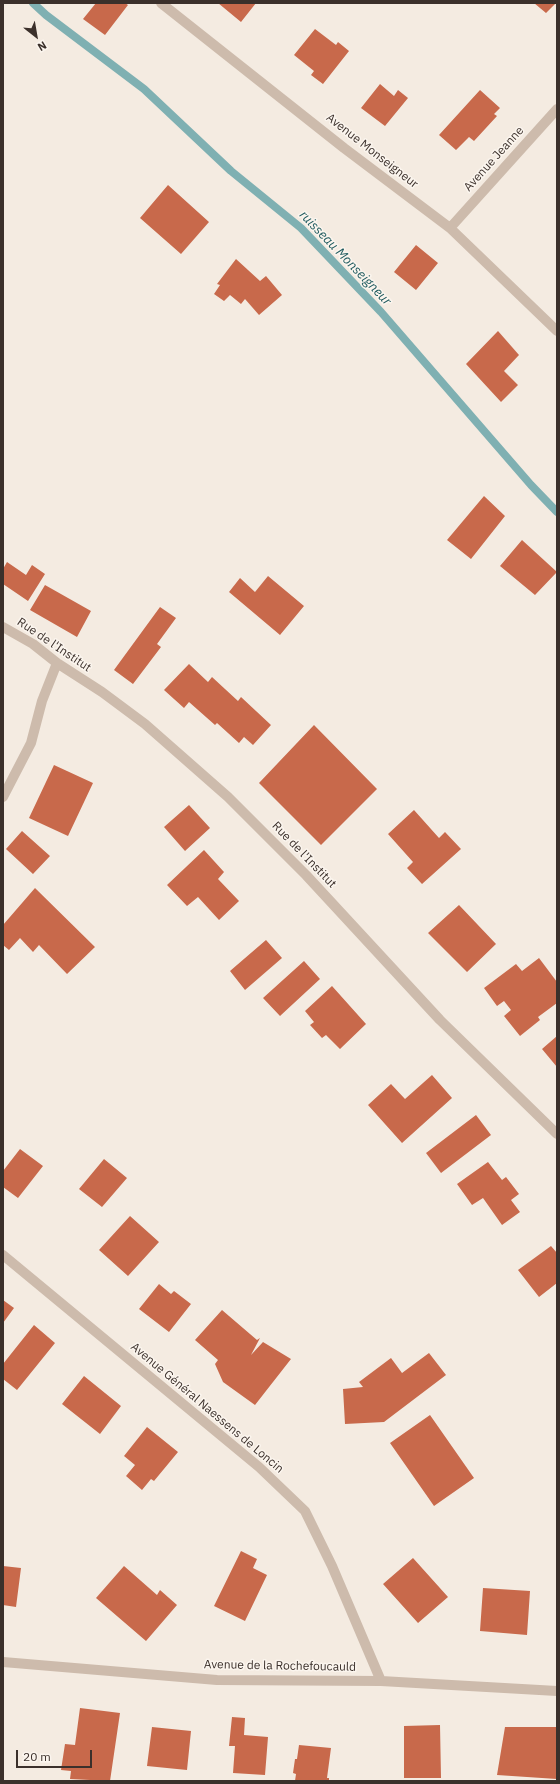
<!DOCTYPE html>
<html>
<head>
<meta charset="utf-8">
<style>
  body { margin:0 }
  #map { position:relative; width:560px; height:1784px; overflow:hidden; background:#f4ebe1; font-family:"IBM Plex Sans",sans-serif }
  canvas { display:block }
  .frame { position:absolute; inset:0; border:4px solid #3b302b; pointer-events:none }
  .north { position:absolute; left:16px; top:16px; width:40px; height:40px; -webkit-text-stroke:3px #fbf5ee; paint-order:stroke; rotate:149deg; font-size:11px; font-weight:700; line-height:16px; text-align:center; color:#3b302b }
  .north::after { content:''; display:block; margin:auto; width:14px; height:18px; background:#3b302b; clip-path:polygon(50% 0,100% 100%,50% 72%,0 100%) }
  .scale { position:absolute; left:16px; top:1750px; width:76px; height:18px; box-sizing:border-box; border:2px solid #3b302b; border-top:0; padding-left:5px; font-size:12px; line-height:14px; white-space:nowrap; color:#3b302b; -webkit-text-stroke:3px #fbf5ee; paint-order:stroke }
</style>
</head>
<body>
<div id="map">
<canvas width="560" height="1784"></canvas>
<div class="frame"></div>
<div class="north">N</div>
<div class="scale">20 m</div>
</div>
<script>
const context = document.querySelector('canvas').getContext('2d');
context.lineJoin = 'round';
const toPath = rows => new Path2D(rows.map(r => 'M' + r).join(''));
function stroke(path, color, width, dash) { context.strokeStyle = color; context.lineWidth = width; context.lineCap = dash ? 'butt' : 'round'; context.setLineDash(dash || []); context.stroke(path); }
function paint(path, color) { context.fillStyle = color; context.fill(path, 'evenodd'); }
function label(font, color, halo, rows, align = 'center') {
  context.font = font + ' "IBM Plex Sans",sans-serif'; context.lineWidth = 3; context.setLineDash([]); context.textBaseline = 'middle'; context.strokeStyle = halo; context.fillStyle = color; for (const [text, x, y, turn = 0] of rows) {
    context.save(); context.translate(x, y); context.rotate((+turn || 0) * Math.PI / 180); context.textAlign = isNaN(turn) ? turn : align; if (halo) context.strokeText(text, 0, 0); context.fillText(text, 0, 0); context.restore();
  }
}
stroke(toPath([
  [33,3,46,15,144,89,231,171,301,228,381,312,531,485,557,512]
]), '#7fb0b2', 8);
paint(toPath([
  [96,3,125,3,128,5,105,35,83,19],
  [218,3,256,3,241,22],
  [534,3,556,3,546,13],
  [315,29,336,45,338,42,349,51,323,84,311,75,314,71,294,55],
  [380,84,394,96,398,90,408,98,385,126,361,108],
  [480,90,500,108,494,114,497,116,474,141,469,137,456,150,439,135],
  [168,185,209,222,181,254,140,218],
  [416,245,438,263,416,290,394,272],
  [236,259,260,281,266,276,282,295,259,315,245,299,241,304,230,295,224,301,214,294,220,285,217,284],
  [498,331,519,355,504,371,518,385,501,402,466,364],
  [484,496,505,516,471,559,447,540],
  [522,540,557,572,535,595,500,566],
  [7,562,26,575,32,565,45,574,28,601,3,584,3,569],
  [268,576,304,606,280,635,229,592,240,578,255,592],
  [45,585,91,611,77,637,30,610],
  [160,607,176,618,157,644,161,647,133,684,114,670],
  [189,664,208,682,212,677,238,701,241,697,271,725,253,745,244,737,239,743,217,723,215,725,189,702,184,708,164,690],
  [314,725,377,789,321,845,259,783],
  [54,765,93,783,68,836,29,818],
  [189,805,210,828,185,851,164,827],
  [414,810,439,838,445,832,461,849,422,884,407,868,413,862,388,834],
  [22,831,50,856,33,874,6,849],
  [204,850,224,872,218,879,239,901,219,920,198,897,187,906,167,885],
  [35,888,95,947,67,974,39,945,33,952,20,938,9,950,3,945,3,925],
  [459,905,496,944,467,972,428,933],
  [266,940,282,958,245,990,230,971],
  [539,958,557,982,557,1003,538,1017,540,1020,520,1036,504,1016,511,1010,504,1001,497,1006,484,988,516,964,522,971],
  [304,961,320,979,280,1016,263,998],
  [332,986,366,1024,340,1049,326,1035,322,1038,310,1025,314,1022,305,1011],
  [557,1036,557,1067,542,1049],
  [432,1075,452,1098,402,1143,368,1105,391,1084,405,1099],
  [476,1115,491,1135,441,1173,426,1153],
  [20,1149,43,1166,18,1198,3,1187,3,1171],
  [104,1159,127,1178,102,1207,79,1189],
  [488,1162,502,1180,506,1177,519,1194,511,1200,520,1212,502,1225,483,1198,472,1205,457,1184],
  [130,1216,159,1242,128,1276,99,1250],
  [551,1246,557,1253,557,1283,539,1297,518,1270],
  [159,1284,171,1294,174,1291,191,1304,169,1332,139,1309],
  [3,1300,14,1308,3,1323],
  [222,1310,257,1340,260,1338,251,1355,263,1342,291,1359,255,1405,223,1382,215,1364,218,1360,195,1340],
  [34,1325,55,1343,17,1390,3,1379,3,1364],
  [429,1353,446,1375,384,1422,345,1424,343,1389,363,1387,359,1382,391,1358,402,1373],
  [84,1376,121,1406,100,1434,62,1404],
  [430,1415,474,1478,434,1506,390,1443],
  [147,1427,178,1452,154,1481,151,1479,142,1490,126,1476,135,1465,124,1456],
  [241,1551,257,1559,253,1568,267,1575,245,1621,214,1606],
  [413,1558,448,1597,418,1623,383,1584],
  [3,1566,21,1568,16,1607,3,1605],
  [124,1566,157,1595,160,1590,177,1605,146,1641,96,1598],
  [483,1588,530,1591,527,1635,480,1631],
  [80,1708,120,1713,110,1781,70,1779,71,1771,61,1770,65,1744,75,1745],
  [232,1717,245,1718,244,1735,268,1737,265,1775,233,1773,235,1746,229,1746],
  [440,1725,441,1778,404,1778,404,1726],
  [152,1727,191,1731,187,1770,147,1766],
  [505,1727,557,1727,557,1779,497,1775],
  [299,1745,331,1748,327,1778,329,1778,329,1781,295,1781,296,1774,293,1773,295,1759,297,1759]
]), '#c8694b');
stroke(toPath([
  [161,3,344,148,450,228,557,331],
  [450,228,557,109],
  [3,627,33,644,57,663,102,692,145,724,228,797,306,875,440,1020,557,1134],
  [3,797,31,743,42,701,57,663],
  [3,1255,259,1467,305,1511,332,1566,381,1681],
  [3,1662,217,1680,381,1681,557,1691]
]), '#cdbbac', 10);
label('12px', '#3b302b', '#fbf5ee', [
  ["Avenue Monseigneur",372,151,38],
  ["Avenue Jeanne",494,159,-48],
  ["Rue de l'Institut",54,645,34],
  ["Rue de l'Institut",304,855,46],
  ["Avenue Général Naessens de Loncin",207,1408,40],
  ["Avenue de la Rochefoucauld",280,1666,1]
]);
label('italic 13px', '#1f5a5e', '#fbf5ee', [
  ["ruisseau Monseigneur",345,258,46]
]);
</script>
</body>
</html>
